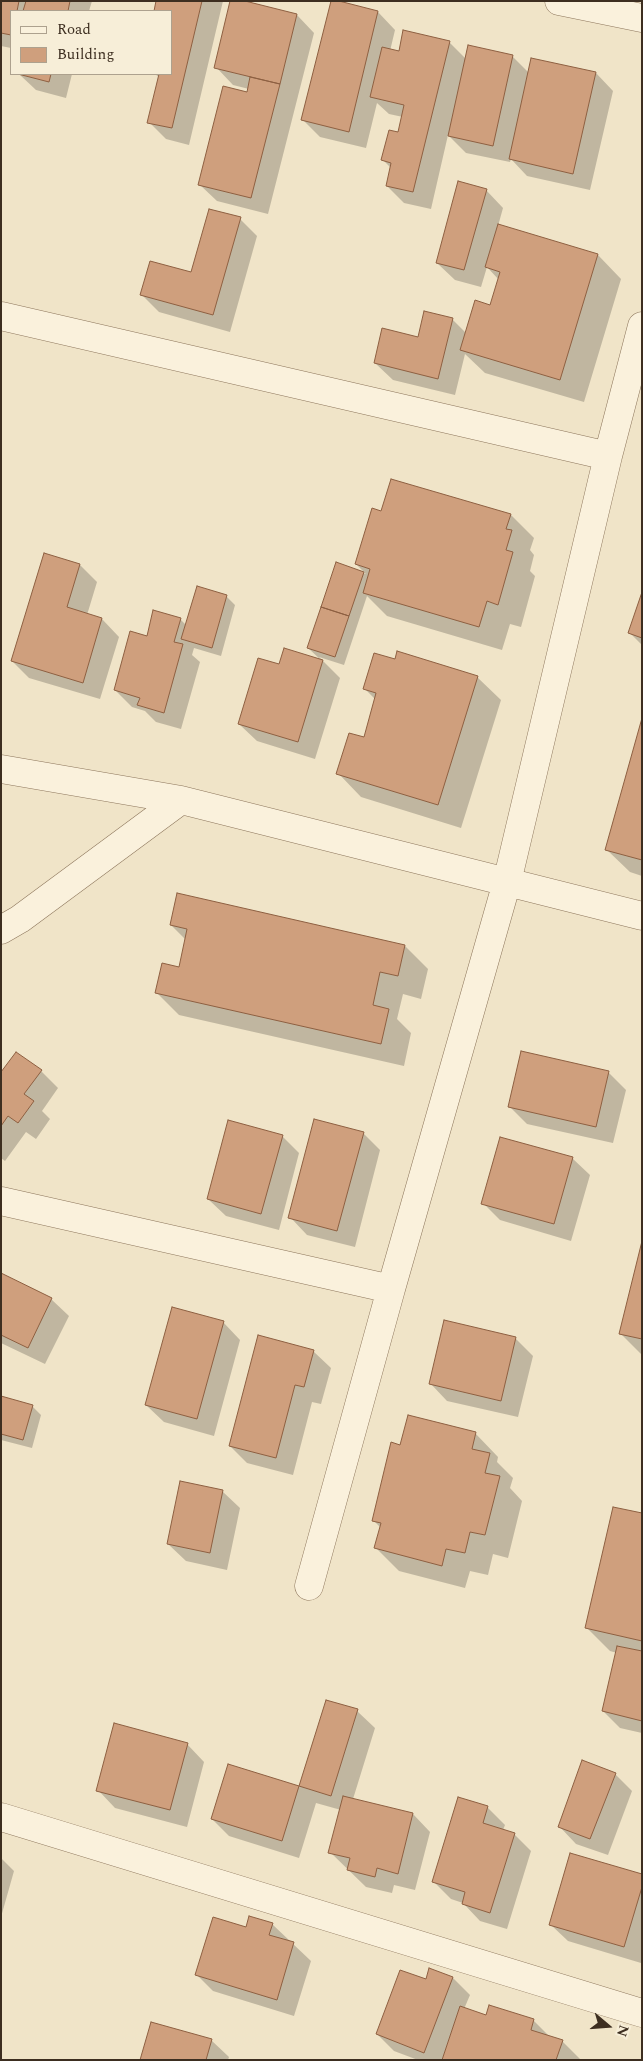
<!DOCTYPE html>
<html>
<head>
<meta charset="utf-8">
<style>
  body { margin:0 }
  #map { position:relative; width:643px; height:2061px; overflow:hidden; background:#f0e4c8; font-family:Spectral,serif }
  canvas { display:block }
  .frame { position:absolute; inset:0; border:2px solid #3d2e20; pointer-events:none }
  .legend { position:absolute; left:10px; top:10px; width:162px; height:65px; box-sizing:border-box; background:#f7eed8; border:1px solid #ada18e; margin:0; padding:6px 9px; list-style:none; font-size:15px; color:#3d2e20 }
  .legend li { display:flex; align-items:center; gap:10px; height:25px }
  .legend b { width:25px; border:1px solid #ada18e }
  .north { position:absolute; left:583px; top:2001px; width:50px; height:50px; -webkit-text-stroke:4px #f7eed8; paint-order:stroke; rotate:108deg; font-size:14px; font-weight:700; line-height:20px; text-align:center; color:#3d2e20 }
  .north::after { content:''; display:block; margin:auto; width:18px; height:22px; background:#3d2e20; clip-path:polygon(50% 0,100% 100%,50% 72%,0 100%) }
</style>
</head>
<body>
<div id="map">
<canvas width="643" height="2061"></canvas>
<div class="frame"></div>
<ul class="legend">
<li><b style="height:6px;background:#faf1dc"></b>Road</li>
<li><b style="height:14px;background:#cf9f7d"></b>Building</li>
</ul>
<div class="north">N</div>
</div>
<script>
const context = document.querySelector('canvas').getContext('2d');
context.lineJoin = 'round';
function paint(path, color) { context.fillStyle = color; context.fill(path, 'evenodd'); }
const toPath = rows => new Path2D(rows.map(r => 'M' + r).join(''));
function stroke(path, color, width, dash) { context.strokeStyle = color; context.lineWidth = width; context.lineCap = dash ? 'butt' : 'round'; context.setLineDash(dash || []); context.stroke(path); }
paint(toPath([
  [1,1,92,1,89,11,11,11,11,48,1,46],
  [157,1,223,1,189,145,166,139,149,122,160,78,155,74,171,74,171,11,155,11],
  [239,1,297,15,314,33,268,214,217,201,199,184,249,89,233,85,216,67],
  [333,1,378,12,395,30,390,51,400,53,449,42,466,59,512,56,529,73,596,73,613,91,590,190,527,176,511,159,510,162,466,153,448,135,431,209,404,203,387,186,391,168,383,160,399,134,403,117,389,114,377,103,366,148,320,137,303,120],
  [19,74,72,74,66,98,36,90],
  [486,190,503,208,498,226,598,255,621,279,584,402,485,373,465,354,455,395,393,380,375,363,452,319,467,334,491,306,499,280,487,267,481,287,455,280,437,263],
  [240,219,257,236,230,332,159,312,142,295,192,274],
  [382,513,511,515,534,538,530,550,534,555,530,571,535,576,521,627,510,624,502,650,387,616,367,596,344,665,319,657,340,678,315,759,257,741,239,724,280,666,321,660,308,648,337,564,366,574,356,564],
  [44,554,80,565,97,582,87,615,102,619,119,637,100,699,29,678,12,661],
  [226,596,235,605,221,656,194,648,192,655,200,662,181,729,156,722,145,711,132,707,115,690,148,637,180,619,186,625],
  [642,596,642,645,630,633],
  [477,677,501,700,461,828,361,797,338,773,364,739,376,700,364,688],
  [642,723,642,876,630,872,606,849],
  [171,925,405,946,428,969,421,999,403,994,397,1019,411,1033,404,1066,179,1015,156,992,180,969,186,940],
  [41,1071,58,1088,42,1111,50,1119,36,1139,26,1132,5,1161,1,1158,1,1074],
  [608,1072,626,1090,613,1143,527,1124,510,1107],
  [363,1133,380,1150,355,1247,307,1235,290,1217],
  [282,1136,299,1153,279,1230,226,1216,208,1199],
  [572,1158,590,1175,571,1241,500,1220,483,1203],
  [642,1246,642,1355,621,1334],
  [1,1275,51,1299,69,1316,45,1364,1,1343],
  [223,1322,240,1340,214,1436,164,1422,146,1405],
  [515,1338,533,1356,518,1417,447,1401,430,1383],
  [313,1351,331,1368,321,1404,312,1402,293,1475,247,1463,230,1446],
  [1,1397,32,1406,41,1415,32,1448,1,1440],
  [475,1433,498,1457,497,1462,513,1478,510,1488,522,1501,508,1558,493,1554,488,1575,470,1571,465,1588,399,1571,376,1548,381,1528,373,1520],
  [222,1491,240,1508,227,1570,186,1561,168,1544],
  [642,1515,642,1733,620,1728,603,1711,617,1653,610,1651,587,1628],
  [327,1701,357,1711,375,1728,353,1799,413,1814,430,1832,415,1890,394,1885,392,1893,366,1887,330,1852,341,1810,316,1803,299,1858,229,1836,212,1819,228,1766,299,1788],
  [187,1744,204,1762,187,1827,115,1808,98,1790],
  [615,1774,632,1791,608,1855,576,1844,559,1826],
  [459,1798,488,1808,505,1825,503,1830,514,1834,531,1851,507,1929,480,1921,463,1903,451,1899,434,1882],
  [1,1858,14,1871,1,1917],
  [642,1875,641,1963,568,1941,550,1924],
  [272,1924,311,1961,294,2016,213,1991,196,1974,247,1928],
  [453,1978,470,1995,464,2009,486,2017,533,2020,550,2037,562,2041,581,2060,418,2060,394,2051,377,2034,426,1981],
  [211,2040,229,2057,228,2060,141,2060]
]), '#0003');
const building = toPath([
  [1,1,19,1,17,11,11,11,11,35,1,33,1,1],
  [26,1,70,1,68,11,23,11,26,1],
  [156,1,202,1,172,128,147,123,159,74,171,74,171,11,154,11,156,1],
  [230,1,245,1,297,14,280,84,214,68,230,1],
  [331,1,339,1,378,11,349,132,301,120,331,1],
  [403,30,450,41,413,192,386,186,391,163,381,160,389,130,398,132,404,105,370,97,382,47,399,51,403,30],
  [468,45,513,55,493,146,448,136,468,45],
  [531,58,596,72,573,174,509,159,531,58],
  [18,74,51,74,49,82,18,74],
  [250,77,280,84,251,198,198,185,223,86,247,92,250,77],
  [458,181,487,189,464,270,436,263,458,181],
  [209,209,241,217,213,315,140,295,150,261,191,272,209,209],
  [498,224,598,254,560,380,460,350,475,300,490,305,500,272,485,267,498,224],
  [424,311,453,318,438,379,374,363,382,328,418,337,424,311],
  [391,479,511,514,506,529,512,530,506,550,513,552,498,605,487,601,479,627,363,593,370,569,355,564,372,508,381,511,391,479],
  [44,553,80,564,67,607,102,618,83,683,11,661,44,553],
  [336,562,364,572,349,616,321,607,336,562],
  [197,586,227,595,212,648,181,639,197,586],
  [642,592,642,638,628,633,642,592],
  [321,607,349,616,335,657,307,648,321,607],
  [153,610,181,618,174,642,183,644,164,713,137,705,140,698,114,690,130,631,147,636,153,610],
  [284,648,323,660,298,742,238,724,258,658,279,664,284,648],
  [397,651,478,676,438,805,336,774,349,733,364,737,376,693,363,689,374,653,395,659,397,651],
  [642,718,642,860,605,850,642,718],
  [177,893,405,945,398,976,380,972,373,1005,389,1009,381,1044,155,993,162,963,179,967,187,929,170,925,177,893],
  [521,1051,609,1071,596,1127,508,1107,521,1051],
  [16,1052,42,1070,24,1094,34,1101,18,1123,8,1116,1,1126,1,1072,16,1052],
  [314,1119,364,1132,337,1231,288,1218,314,1119],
  [228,1120,283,1135,261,1214,207,1199,228,1120],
  [500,1137,573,1157,554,1224,481,1204,500,1137],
  [642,1241,642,1339,619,1334,642,1241],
  [1,1273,52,1298,28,1348,1,1335,1,1273],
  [172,1307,224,1321,197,1419,145,1405,172,1307],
  [444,1320,516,1337,501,1401,429,1384,444,1320],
  [258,1335,314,1350,304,1387,295,1385,276,1458,229,1446,258,1335],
  [1,1396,33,1405,23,1440,1,1434,1,1396],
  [408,1415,476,1432,472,1449,490,1453,485,1473,500,1476,485,1535,470,1532,465,1553,446,1549,442,1566,374,1548,381,1523,372,1521,391,1442,400,1445,408,1415],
  [180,1481,223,1490,210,1553,167,1544,180,1481],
  [613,1507,642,1513,642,1641,585,1628,613,1507],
  [617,1646,642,1651,642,1721,602,1711,617,1646],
  [326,1700,358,1709,331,1796,299,1786,326,1700],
  [114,1723,188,1743,170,1810,96,1791,114,1723],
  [582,1760,616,1773,590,1839,558,1827,582,1760],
  [228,1764,299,1786,282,1841,211,1819,228,1764],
  [343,1796,413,1813,398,1874,377,1868,375,1877,347,1870,350,1858,328,1853,343,1796],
  [458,1797,488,1806,483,1823,515,1833,490,1913,462,1904,465,1892,432,1882,458,1797],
  [570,1853,642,1874,642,1887,624,1947,549,1925,570,1853],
  [249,1916,273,1923,269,1935,294,1942,277,2000,195,1975,213,1917,246,1927,249,1916],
  [429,1968,453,1977,424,2053,376,2034,400,1970,426,1979,429,1968],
  [489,2005,534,2019,531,2030,563,2040,556,2060,442,2060,460,2006,486,2015,489,2005],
  [151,2022,212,2039,206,2060,140,2060,151,2022]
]);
paint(building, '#cf9f7d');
stroke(building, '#8d5f41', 1);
const minor = toPath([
  [559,1,642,18],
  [1,316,608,456,507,882,391,1289,1,1201],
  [608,456,642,326],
  [1,769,181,800,642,916],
  [1,930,20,919,181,800],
  [309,1586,391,1289],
  [1,1817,642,2013]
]);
stroke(minor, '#8d765c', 29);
stroke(minor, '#faf1dc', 28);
</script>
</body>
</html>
